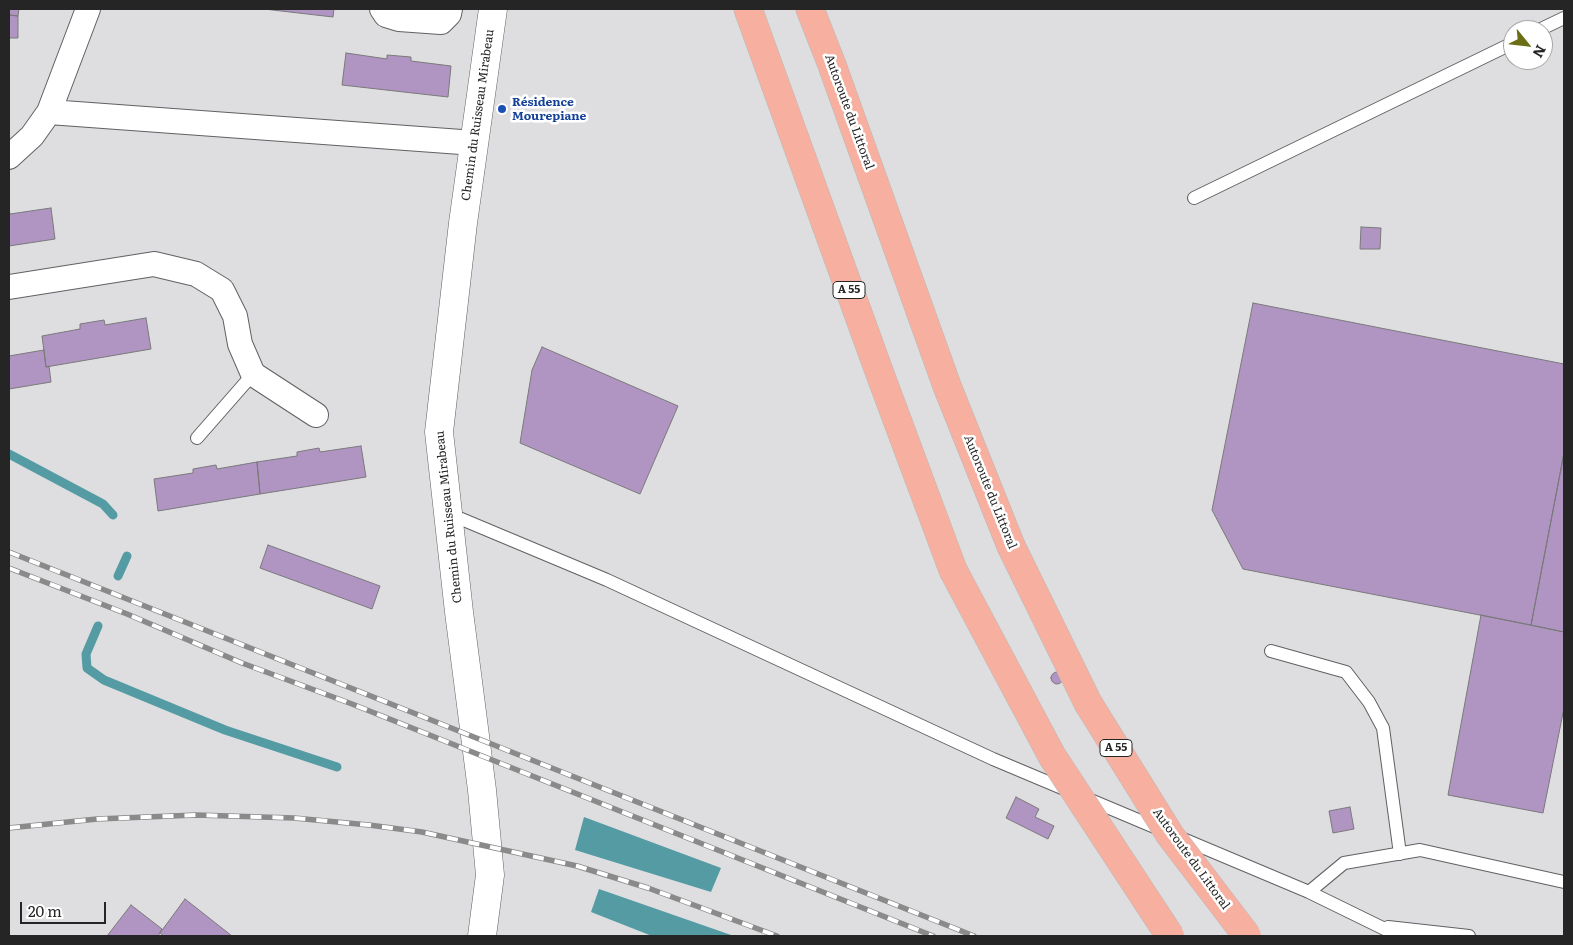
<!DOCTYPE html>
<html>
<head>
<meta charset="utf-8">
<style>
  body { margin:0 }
  #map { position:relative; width:1573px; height:945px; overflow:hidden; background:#dedee0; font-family:Literata,serif }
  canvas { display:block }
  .frame { position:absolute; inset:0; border:10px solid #252525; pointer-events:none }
  .north { position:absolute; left:1503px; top:20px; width:50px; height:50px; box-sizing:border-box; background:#fff; border:1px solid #a8a8a8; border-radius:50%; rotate:119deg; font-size:14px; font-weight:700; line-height:20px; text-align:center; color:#252525 }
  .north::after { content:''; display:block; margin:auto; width:18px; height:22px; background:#6a6f15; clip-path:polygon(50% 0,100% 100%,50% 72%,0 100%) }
  .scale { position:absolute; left:20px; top:902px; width:86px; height:22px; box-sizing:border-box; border:2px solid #252525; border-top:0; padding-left:6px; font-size:15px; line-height:18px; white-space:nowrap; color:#252525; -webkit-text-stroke:4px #fff; paint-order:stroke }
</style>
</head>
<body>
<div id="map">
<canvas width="1573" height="945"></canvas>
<div class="frame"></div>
<div class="north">N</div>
<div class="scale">20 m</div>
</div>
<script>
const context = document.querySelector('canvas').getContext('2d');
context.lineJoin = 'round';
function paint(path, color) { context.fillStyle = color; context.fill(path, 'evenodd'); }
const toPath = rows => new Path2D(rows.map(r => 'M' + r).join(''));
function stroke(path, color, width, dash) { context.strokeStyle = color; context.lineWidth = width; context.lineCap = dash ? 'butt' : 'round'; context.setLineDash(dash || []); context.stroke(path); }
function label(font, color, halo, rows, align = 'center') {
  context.font = font + ' Literata,serif'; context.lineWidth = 5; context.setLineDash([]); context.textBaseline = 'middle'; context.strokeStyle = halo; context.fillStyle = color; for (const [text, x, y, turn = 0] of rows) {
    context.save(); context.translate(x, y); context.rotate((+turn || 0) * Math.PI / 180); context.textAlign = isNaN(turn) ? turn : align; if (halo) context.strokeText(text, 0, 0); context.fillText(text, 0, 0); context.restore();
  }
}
paint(toPath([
  [584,817,721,868,711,892,575,850],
  [599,889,734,936,652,936,591,912]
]), '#549ba4');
stroke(toPath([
  [9,454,103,504,113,515],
  [118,576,127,556],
  [98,626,86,654,87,668,104,680,225,730,337,767]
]), '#549ba4', 9);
const building = toPath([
  [9,9,19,9,18,16,9,15,9,9],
  [264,9,334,9,333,17,264,9],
  [9,15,18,16,18,38,9,38,9,15],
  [346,53,387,59,387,55,411,57,411,61,451,66,448,97,342,85,346,53],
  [51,208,55,239,9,246,9,210,10,214,51,208],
  [1361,227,1381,228,1380,249,1360,249,1361,227],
  [1253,303,1564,364,1564,453,1531,625,1243,569,1212,510,1253,303],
  [146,318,151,349,46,367,42,336,80,329,80,324,104,320,105,325,146,318],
  [542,347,678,406,640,494,520,443,532,370,542,347],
  [44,350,46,367,49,366,51,382,9,389,9,356,44,350],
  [361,446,366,477,260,494,257,462,297,456,297,452,319,448,320,452,361,446],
  [1564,453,1564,632,1531,625,1564,453],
  [257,462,260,494,158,511,154,479,193,473,193,469,216,465,217,469,257,462],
  [268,545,380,586,372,609,260,568,268,545],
  [1481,615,1564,632,1564,708,1543,813,1448,795,1481,615],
  '1051 678a6 6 0 1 1 12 0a6 6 0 1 1-12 0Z',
  [1016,797,1039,809,1035,817,1054,826,1048,839,1006,818,1016,797],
  [1350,807,1354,829,1333,833,1329,811,1350,807],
  [185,899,232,936,164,936,160,933,185,899],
  [131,905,162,929,158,936,107,936,131,905]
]);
paint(building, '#b095c3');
stroke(building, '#7a797a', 1);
const service = toPath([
  [1539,30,1564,18],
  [1194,198,1513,43],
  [197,438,253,374],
  [447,513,607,580,993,759,1309,892,1399,936],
  [1271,651,1346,672,1369,702,1383,728,1400,854],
  [1309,892,1344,863,1420,850,1564,882],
  [1388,927,1469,936]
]);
const minor = toPath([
  [382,9,386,15,399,19,441,22,449,14,450,9],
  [49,112,475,143],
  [9,157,32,136,49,112,88,9],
  [9,287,154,264,196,274,222,290,235,316,240,344,253,374,316,415]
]);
const tertiary = toPath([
  [482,936,490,875,482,790,459,612,439,432,463,223,493,9]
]);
const motorway = toPath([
  [748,9,880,374,953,570],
  [810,9,832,65,947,386,1011,546]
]);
stroke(service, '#616163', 14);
stroke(minor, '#616163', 26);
stroke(tertiary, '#616163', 29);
stroke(motorway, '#b9b9b9', 29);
stroke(service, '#fff', 12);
stroke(minor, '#fff', 24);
stroke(tertiary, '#fff', 28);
stroke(motorway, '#f7b09f', 28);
const rail = toPath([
  [9,552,974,936],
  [9,568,127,614,242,663,352,704,933,936],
  [9,828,97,819,196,815,294,818,369,825,422,832,577,866,648,888,777,936]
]);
stroke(rail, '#8a8a8b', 5.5);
stroke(rail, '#fff', 4, [11]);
const motorwayBridge = toPath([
  [1011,546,1088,703,1170,835,1247,936],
  [953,570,1052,756,1170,936]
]);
stroke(motorwayBridge, '#b9b9b9', 29, []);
stroke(motorwayBridge, '#f7b09f', 28);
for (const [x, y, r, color] of [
  [502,109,5,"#1a4fb4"]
]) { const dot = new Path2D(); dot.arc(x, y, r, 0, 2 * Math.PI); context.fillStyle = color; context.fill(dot); stroke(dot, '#fff', 2); }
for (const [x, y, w] of [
  [849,290,32],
  [1116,748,32]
]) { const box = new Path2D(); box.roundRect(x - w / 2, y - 8.5, w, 17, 4); context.fillStyle = '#fff'; context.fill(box); stroke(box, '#252525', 1); }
label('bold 11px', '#252525', null, [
  ["A 55",849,290],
  ["A 55",1116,748]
]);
label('bold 12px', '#164399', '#fff', [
  ["Résidence",512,102],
  ["Mourepiane",512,116]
], 'left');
label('12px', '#252525', '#fff', [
  ["Autoroute du Littoral",849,112,70],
  ["Chemin du Ruisseau Mirabeau",478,115,-82],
  ["Autoroute du Littoral",990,492,68],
  ["Chemin du Ruisseau Mirabeau",449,517,-96],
  ["Autoroute du Littoral",1191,859,54]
]);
</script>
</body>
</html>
